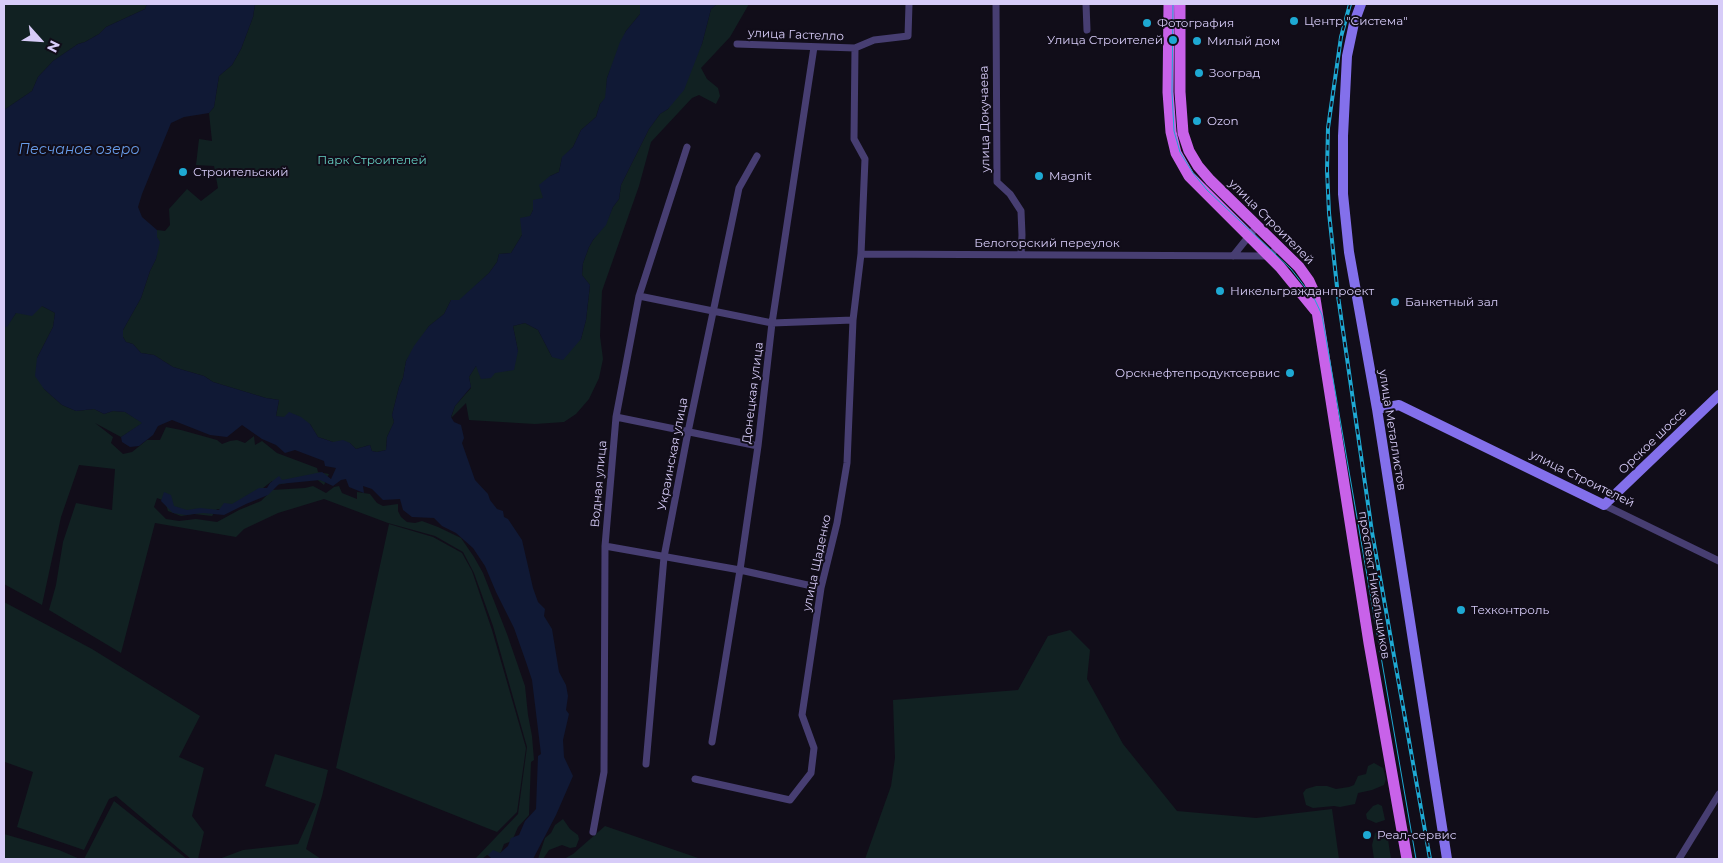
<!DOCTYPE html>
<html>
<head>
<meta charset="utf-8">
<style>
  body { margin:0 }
  #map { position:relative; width:1723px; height:863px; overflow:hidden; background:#110d19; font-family:Montserrat,sans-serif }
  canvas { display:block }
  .frame { position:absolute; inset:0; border:5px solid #d7ccf8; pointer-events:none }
  .north { position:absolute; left:15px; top:15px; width:50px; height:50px; -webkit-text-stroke:4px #110d19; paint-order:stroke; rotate:116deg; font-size:14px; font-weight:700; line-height:20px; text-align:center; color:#d7ccf8 }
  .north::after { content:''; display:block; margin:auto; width:18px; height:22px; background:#d7ccf8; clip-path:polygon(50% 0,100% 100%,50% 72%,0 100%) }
</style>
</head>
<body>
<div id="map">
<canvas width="1723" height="863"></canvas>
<div class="frame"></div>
<div class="north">N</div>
</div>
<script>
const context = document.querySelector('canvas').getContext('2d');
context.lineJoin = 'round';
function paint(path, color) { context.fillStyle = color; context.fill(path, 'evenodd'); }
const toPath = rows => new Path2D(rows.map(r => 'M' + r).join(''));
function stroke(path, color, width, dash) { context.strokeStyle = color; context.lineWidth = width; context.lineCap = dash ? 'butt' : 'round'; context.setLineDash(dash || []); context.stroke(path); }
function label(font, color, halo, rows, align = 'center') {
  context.font = font + ' Montserrat,sans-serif'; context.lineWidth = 4; context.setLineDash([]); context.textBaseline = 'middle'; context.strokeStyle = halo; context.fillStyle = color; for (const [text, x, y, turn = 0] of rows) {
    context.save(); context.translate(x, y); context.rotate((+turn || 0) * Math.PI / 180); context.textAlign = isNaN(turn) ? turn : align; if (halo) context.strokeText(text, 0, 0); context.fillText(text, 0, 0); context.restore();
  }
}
paint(toPath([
  [4,4,147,4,145,9,106,27,99,34,85,42,78,44,53,61,38,77,32,91,4,110],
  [255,4,640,4,640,14,626,31,607,78,606,98,600,104,596,117,581,130,573,147,562,158,559,172,550,176,544,198,533,210,522,235,511,253,499,254,497,262,489,273,459,301,451,300,444,314,429,326,406,361,403,378,399,387,392,415,394,422,387,437,386,450,377,452,372,451,370,445,356,449,350,443,333,442,318,437,310,424,276,416,279,400,266,398,213,382,204,376,173,367,154,355,141,353,133,344,126,342,123,337,123,330,141,298,150,271,156,259,157,230,165,231,170,225,169,209,187,189,201,201,218,188,214,166,196,165,199,139,212,141,209,113,214,107,219,76,232,65,241,49,253,17],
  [717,4,749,4,730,37,701,68,707,79,718,88,720,96,716,104,699,95,692,98,651,142,639,186,602,291,600,336,603,359,599,378,589,399,576,414,564,422,535,424,469,420,466,403,451,418,455,406,471,388,469,377,476,366,495,373,518,351,513,326,525,323,538,330,552,357,581,339,586,320,590,285,582,275,583,263,589,247,593,240,605,225,613,207,619,199,621,185,649,129,660,114,668,109,702,44,711,9],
  [42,306,55,313,53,327,37,358,44,389,62,405,76,411,94,409,104,414,113,411,125,412,143,423,121,437,95,423,113,437,111,443,123,454,132,452,147,440,160,440,166,427,181,430,217,440,222,444,230,441,237,440,245,443,254,436,255,445,262,441,277,453,317,468,318,472,329,474,324,485,315,478,276,485,272,481,263,488,225,510,217,509,212,516,194,514,181,516,168,511,165,501,157,498,154,507,166,519,179,521,196,519,217,522,239,510,261,501,272,490,305,488,313,486,326,493,334,487,339,486,342,493,357,499,357,492,370,494,377,503,383,506,398,504,398,511,401,517,407,522,415,523,422,521,438,527,461,538,474,557,483,573,507,634,525,686,528,715,532,736,534,760,531,762,529,815,518,827,512,841,504,844,501,852,493,858,487,855,482,859,475,859,518,814,527,747,493,626,474,573,463,552,435,536,388,523,324,499,278,513,244,529,236,537,155,523,121,653,49,610,56,585,63,542,76,503,112,510,115,469,79,465,61,517,42,605,4,584,4,326,7,326,16,313],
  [389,524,433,537,462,553,472,571,492,630,526,748,517,812,497,832,336,768],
  [4,602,92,649,200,716,179,757,204,768,192,816,204,832,198,859,191,859,116,796,109,799,84,850,17,827,33,772,5,762,4,765],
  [1070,630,1090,650,1087,679,1123,744,1177,811,1256,818,1332,809,1339,859,865,859,891,786,895,758,893,700,1018,690,1048,636],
  [275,754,328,770,322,796,306,849,321,859,219,859,243,850,298,844,316,804,265,786],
  [1374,763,1383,768,1386,779,1384,785,1372,790,1358,793,1355,804,1340,807,1334,806,1313,808,1306,805,1303,793,1306,789,1316,786,1327,786,1336,789,1349,787,1354,785,1358,776,1366,774,1368,766],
  [114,801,187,859,84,859],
  [1378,804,1382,806,1385,820,1376,823,1367,819,1366,814,1373,806],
  [563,819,570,829,578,835,579,839,576,847,570,848,562,845,549,850,543,859,538,859,545,838,551,833,555,825],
  [605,826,701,859,564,859,573,854],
  [1378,831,1387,833,1391,859,1374,859,1372,845,1375,833],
  [4,834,59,850,80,859,4,859]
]), '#112122');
paint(toPath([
  [147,4,255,4,253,17,241,49,232,65,219,76,214,107,209,113,184,117,171,123,142,194,138,207,142,217,157,230,157,237,160,242,156,259,150,271,141,298,123,330,123,337,126,342,133,344,141,353,154,355,173,367,204,376,213,382,266,398,279,400,276,416,284,417,289,412,301,417,310,424,318,437,333,442,343,440,350,443,356,449,370,445,372,451,377,452,386,450,387,437,394,422,392,415,399,387,403,378,406,361,414,346,429,326,444,314,451,300,459,300,489,273,497,262,499,254,511,253,522,235,520,218,530,216,533,210,533,200,543,198,539,185,550,176,559,172,562,157,573,147,581,130,596,117,600,104,605,98,607,78,620,42,626,31,640,14,640,4,717,4,711,9,702,44,684,90,668,109,660,114,649,129,621,185,619,199,613,207,606,225,593,240,589,247,583,263,582,275,590,285,586,320,581,339,563,360,552,357,538,330,525,323,513,326,518,351,514,370,495,373,491,378,481,379,476,366,469,377,471,387,455,406,451,417,454,422,461,425,464,438,462,443,475,480,488,494,490,500,497,509,503,511,504,517,508,519,522,540,533,588,538,602,545,609,544,616,552,629,559,672,566,685,568,696,566,710,569,714,563,740,564,757,573,776,556,815,533,859,492,859,488,855,493,850,500,853,508,846,511,838,519,835,525,821,536,809,538,756,541,754,532,680,526,662,514,628,496,592,485,566,473,548,456,533,442,526,434,518,412,517,403,510,400,499,383,500,372,489,363,486,364,493,349,487,346,479,341,480,333,486,320,480,279,484,268,495,246,504,224,515,203,513,186,515,173,513,161,501,164,492,171,495,174,506,187,510,200,508,219,510,224,503,232,504,259,488,267,488,270,483,279,476,282,480,322,472,331,479,336,468,325,466,324,461,295,450,285,453,276,445,262,439,242,425,227,437,210,435,172,420,158,426,153,435,139,446,130,447,122,442,121,437,142,423,125,412,113,411,104,414,94,409,76,411,62,405,44,389,35,376,37,358,53,327,55,313,42,306,32,316,16,313,7,327,4,326,4,110,32,91,38,77,53,61,78,44,85,42,99,34,106,27,145,9]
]), '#101935');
stroke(toPath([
  [996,4,997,182,1010,194,1021,211,1022,235,1021,255],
  [1086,4,1087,30],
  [737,44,855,48],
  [861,254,1269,256,1278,247],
  [1233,256,1257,226],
  [639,296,772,323,853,320],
  [616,417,758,446],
  [1604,505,1719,561],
  [605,546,740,570,821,588],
  [712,742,740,570,758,446,772,323,814,47],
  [646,764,664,557,688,432,739,188,757,156],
  [695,779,790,800,811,773,814,748,802,715,821,588,837,523,847,463,853,320,861,254,865,159,854,139,855,48,874,40,908,36,909,4],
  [593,832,604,772,605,546,616,417,639,296,687,147],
  [1679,859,1719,794]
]), '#473e72', 7);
stroke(toPath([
  [1361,4,1354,23,1347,56,1343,136,1343,194,1349,252,1377,409,1447,859],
  [1377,409,1399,405,1604,505,1719,395]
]), '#8370eb', 10);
stroke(toPath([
  [1169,4,1168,92,1171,132,1176,153,1189,176,1280,267,1315,310],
  [1180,4,1180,92,1183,133,1189,151,1198,166,1210,180,1299,267,1309,281,1314,292,1369,643,1407,859]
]), '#c862e9', 11);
stroke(toPath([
  [1173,4,1172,92,1174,131,1180,152,1193,173,1207,190,1291,269,1315,300,1322,315,1416,859]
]), '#1ea9d3', 1);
const rail = toPath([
  [1350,4,1341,37,1328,128,1327,170,1329,213,1338,296,1372,532,1430,859]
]);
stroke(rail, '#1ea9d3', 4);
stroke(rail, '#110d19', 2, [5.5]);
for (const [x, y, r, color] of [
  [1294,21,5,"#1ea9d3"],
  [1147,23,5,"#1ea9d3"],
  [1173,40,5,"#1ea9d3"],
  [1197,41,5,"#1ea9d3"],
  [1199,73,5,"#1ea9d3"],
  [1197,121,5,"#1ea9d3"],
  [183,172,5,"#1ea9d3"],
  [1039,176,5,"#1ea9d3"],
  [1220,291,5,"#1ea9d3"],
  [1395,302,5,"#1ea9d3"],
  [1290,373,5,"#1ea9d3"],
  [1461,610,5,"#1ea9d3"],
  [1367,835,5,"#1ea9d3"]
]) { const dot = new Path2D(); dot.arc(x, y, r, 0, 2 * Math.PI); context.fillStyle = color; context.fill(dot); stroke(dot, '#110d19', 2); }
label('12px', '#d7ccf8', '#110d19', [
  ["Центр \"Система\"",1304,21],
  ["Фотография",1157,23],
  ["Улица Строителей",1163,40,"right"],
  ["Милый дом",1207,41],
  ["Зооград",1209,73],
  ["Ozon",1207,121],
  ["Строительский",193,172],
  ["Magnit",1049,176],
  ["Никельгражданпроект",1230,291],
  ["Банкетный зал",1405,302],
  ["Орскнефтепродуктсервис",1280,373,"right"],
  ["Техконтроль",1471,610],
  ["Реал-сервис",1377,835]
], 'left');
label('12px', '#d7ccf8', '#110d19', [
  ["улица Гастелло",796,35,2],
  ["улица Докучаева",985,119,-91],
  ["улица Строителей",1271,222,45],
  ["Белогорский переулок",1047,243],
  ["Донецкая улица",753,393,-83],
  ["улица Металлистов",1392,430,81],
  ["Орское шоссе",1653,441,-44],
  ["Украинская улица",673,454,-79],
  ["улица Строителей",1582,479,26],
  ["Водная улица",599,484,-85],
  ["улица Щаденко",817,563,-78],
  ["проспект Никельщиков",1374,585,81]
]);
label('12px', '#64cdc0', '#110d19', [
  ["Парк Строителей",372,160]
]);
label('italic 14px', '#689dea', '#110d19', [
  ["Песчаное озеро",79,150]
]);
</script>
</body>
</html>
